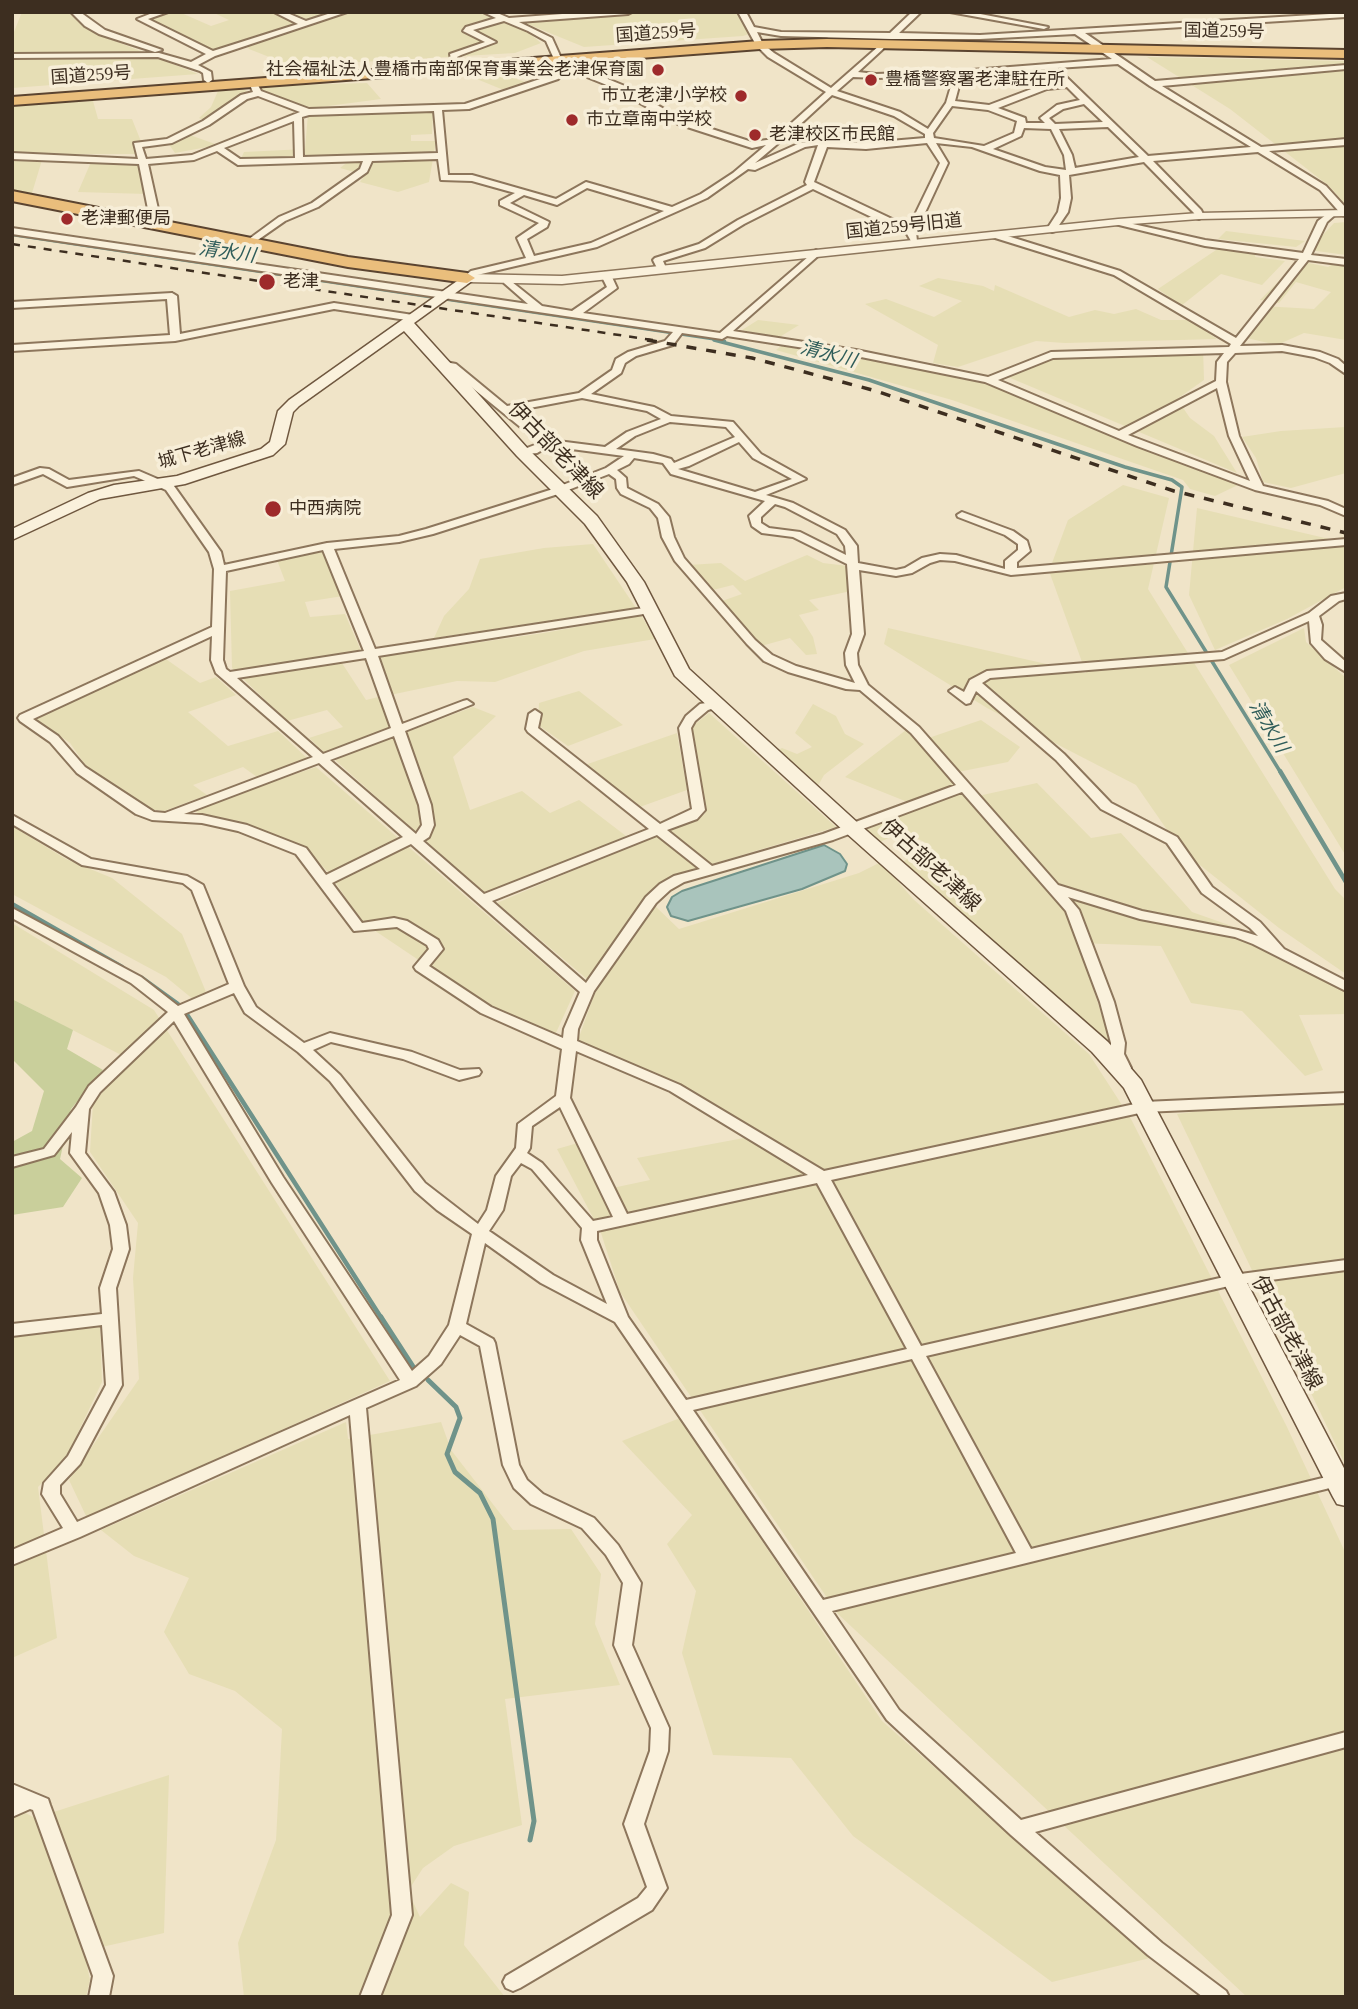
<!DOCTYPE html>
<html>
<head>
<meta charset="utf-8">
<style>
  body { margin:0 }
  #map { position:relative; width:1358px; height:2009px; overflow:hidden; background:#f0e4c8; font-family:"Times New Roman",serif }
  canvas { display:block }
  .frame { position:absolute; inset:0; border:14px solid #3d2e20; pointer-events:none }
</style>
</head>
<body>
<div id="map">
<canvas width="1358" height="2009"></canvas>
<div class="frame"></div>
</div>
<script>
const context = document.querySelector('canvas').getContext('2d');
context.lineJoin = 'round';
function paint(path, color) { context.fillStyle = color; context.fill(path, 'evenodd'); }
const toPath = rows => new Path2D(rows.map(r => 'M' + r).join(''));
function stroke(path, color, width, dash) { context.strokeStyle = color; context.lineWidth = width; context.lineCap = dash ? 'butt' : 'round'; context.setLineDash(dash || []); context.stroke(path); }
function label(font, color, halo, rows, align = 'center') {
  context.font = font + ' "Times New Roman","Noto Sans JP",serif'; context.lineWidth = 7; context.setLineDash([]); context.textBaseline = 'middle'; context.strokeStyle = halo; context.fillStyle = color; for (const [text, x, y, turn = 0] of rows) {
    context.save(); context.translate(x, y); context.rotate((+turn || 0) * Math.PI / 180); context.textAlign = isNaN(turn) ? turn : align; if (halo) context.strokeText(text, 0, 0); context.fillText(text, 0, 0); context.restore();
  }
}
paint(toPath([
  [22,12,70,12,90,31,198,74,12,88,12,37],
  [170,12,179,12,211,26,229,20,212,12,338,12,213,50,147,19],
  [347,12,479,12,524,29,541,43,515,53,292,66,249,49,245,43],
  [530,12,737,12,749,34,743,36,584,47,518,20,539,16],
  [1147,57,1346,61,1346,205,1329,186,1230,109],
  [491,70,528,83,506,91,462,73],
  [367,83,381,99,313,108,264,93,258,86],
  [243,89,250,93,205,121,199,118,211,107,218,91],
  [93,101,98,119,132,119,146,154,12,154,12,105],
  [433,110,432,134,411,135,411,141,436,141,429,182,398,192,360,182,365,175,340,168,349,161,239,163,244,152,305,149,308,114],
  [187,134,218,145,175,153,168,143],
  [12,158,42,160,32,193,13,191],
  [91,162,140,163,147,194,78,192],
  [1346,222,1346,255,1309,250,1334,223],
  [1226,231,1305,241,1296,247,1218,239],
  [1225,244,1258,248,1255,257,1285,261,1262,285,1221,274,1181,306,1158,289],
  [1340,259,1346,260,1346,340,1304,333,1277,345,1238,336,1262,306,1314,309,1331,292,1296,282,1279,303,1260,300,1299,261,1328,267],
  [938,278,983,286,994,291,995,285,1069,317,1095,310,1114,314,1136,309,1161,320,1190,320,1217,339,1065,343,1036,341,958,367,933,363,938,345,865,304,886,299,934,317,962,301,919,286],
  [758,320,799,325,778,338,742,330],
  [784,344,981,378,1238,485,1215,496,1190,489,1183,480,952,400,776,350],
  [1203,347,1204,380,1177,399,1190,418,1214,436,1237,473,996,372,1047,354],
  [1346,427,1346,473,1291,488,1263,482,1256,458,1242,437,1281,431],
  [1123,485,1169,498,1148,589,1335,889,1346,900,1346,974,1279,928,1181,850,1136,785,987,708,884,644,888,628,1086,673,1049,571,1068,520],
  [1197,508,1342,542,1346,544,1346,587,1287,619,1215,650,1189,595],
  [593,544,636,608,434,638,444,616,469,589,480,559,544,548],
  [325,550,343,596,305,602,310,617,345,614,362,653,338,657,366,700,378,697,392,729,325,753,309,738,343,727,327,710,287,721,232,668,230,591,285,581,277,560],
  [807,555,823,563,848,566,851,591,809,600,819,610,799,615,813,637,817,654,806,655,790,638,761,646,722,601,742,594,733,585,713,590,688,565,721,563,745,581],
  [641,615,655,639,584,651,495,682,457,681,390,695,377,657,544,633],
  [1304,628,1306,642,1346,678,1346,856,1229,665],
  [163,657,200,683,216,677,236,695,188,712,228,746,278,731,308,759,257,777,243,767,193,785,207,795,164,811,146,809,86,766,70,743,34,718],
  [579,691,623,725,568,746,538,725,539,703],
  [813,704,836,716,845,734,864,744,824,775,815,791,773,753,782,748,797,754,812,747,795,733],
  [473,707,496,716,453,757,470,810,522,791,550,813,579,800,626,836,487,896,334,759],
  [709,713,836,827,675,875,658,885,644,898,587,979,497,903,705,814,690,732,694,725],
  [981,720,1020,747,1008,762,958,772,978,796,1037,783,1091,838,1121,833,1192,912,1271,940,1346,990,1346,1014,1299,1015,1323,1070,1305,1076,1242,1011,1191,1003,1161,946,1078,943,1116,1058,901,863,930,845,903,831,878,843,865,830,920,807,845,777,906,730,917,742],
  [677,733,687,790,637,808,582,766],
  [316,767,575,991,555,1035,490,1008,362,922,329,873,304,847,202,816,192,809],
  [12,826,66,859,112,878,182,934,206,992,194,1000,166,977,12,894],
  [881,862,913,899,1089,1054,1131,1119,1287,1427,1346,1554,1346,1997,1247,1997,838,1614,620,1292,601,1233,557,1149,578,1143,603,1190,650,1180,637,1158,760,1135,697,1095,578,1040,594,995,654,905,679,929,859,873],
  [12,923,154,1010,390,1381,87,1518,69,1480,139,1379,133,1278,138,1223,90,1152,93,1103,131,1060,12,999],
  [1346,1093,1346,1466,1177,1114],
  [100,1327,102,1382,65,1460,38,1487,57,1638,12,1658,12,1337],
  [680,1418,882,1721,1150,1958,1052,1982,853,1836,791,1758,713,1755,682,1653,696,1591,667,1544,692,1515,622,1441],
  [346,1422,348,1439,441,1422,451,1450,513,1530,571,1529,601,1574,595,1624,620,1685,505,1699,522,1825,454,1846,423,1868,408,1891,420,1917,451,1883,469,1892,464,1945,505,1997,244,1997,238,1943,276,1840,282,1729,235,1691,189,1674,164,1632,189,1578,134,1556,101,1530],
  [169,1775,164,1933,84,1951,90,1980,86,1997,12,1997,12,1806,35,1818]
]), '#e6deb5');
paint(toPath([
  [12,999,73,1030,67,1049,103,1070,71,1109,60,1159,82,1178,63,1207,12,1215,12,1142,32,1131,44,1091,12,1059]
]), '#c9cf9b');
const water = toPath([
  [824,845,840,854,847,864,845,871,802,889,688,921,671,916,667,907,672,897,682,891,824,845]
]);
paint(water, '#a9c4bc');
stroke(water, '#6f938a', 2);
stroke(toPath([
  [12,235,725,341]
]), '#6f938a', 2.5);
stroke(toPath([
  [714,340,869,380,1125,467,1172,480,1182,487,1166,587,1281,773]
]), '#6f938a', 3.5);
stroke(toPath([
  [1280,771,1346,882],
  [12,904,122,967],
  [142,978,178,1004],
  [186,1013,382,1319]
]), '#6f938a', 4.5);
stroke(toPath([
  [381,1317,414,1368],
  [428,1380,456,1407,460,1418,447,1454,455,1472,480,1493,493,1519,534,1821,530,1840]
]), '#6f938a', 5);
const minor = toPath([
  [71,12,80,12,105,30,162,50,155,52,99,34,85,26,71,12],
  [155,12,168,12,148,19,213,51,298,24,274,12,285,12,306,21,334,12,347,12,215,56,198,65,211,72,212,80,208,83,204,80,203,73,200,71,158,57,12,58,12,54,159,53,191,62,206,54,137,19,155,12],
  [483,12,495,12,509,18,589,12,632,12,628,14,519,22,552,38,566,69,581,68,649,96,648,100,684,120,752,142,774,139,826,92,768,57,756,45,738,12,746,12,754,27,781,32,890,33,912,12,921,12,899,33,980,35,1346,13,1346,17,1085,33,1155,81,1346,65,1346,69,1162,86,1261,147,1346,139,1346,145,1269,151,1326,186,1346,208,1346,216,1342,215,1320,190,1258,152,1153,161,1201,210,1204,216,1199,219,1196,218,1194,213,1144,162,1069,175,1071,198,1068,212,1055,231,1052,232,1047,229,1058,212,1061,198,1060,175,1040,171,972,147,936,143,948,163,916,232,917,241,911,241,907,234,813,189,744,224,705,248,663,261,667,270,659,272,653,260,655,258,699,244,738,220,807,185,805,182,818,145,805,147,755,170,748,169,707,198,597,247,477,275,467,281,462,278,471,271,526,258,517,238,539,223,500,205,500,201,515,193,472,181,441,180,438,159,372,161,367,172,318,207,285,221,252,244,249,243,249,239,279,217,312,203,360,169,363,161,238,165,217,151,194,160,148,164,158,209,142,223,137,220,148,209,139,164,12,159,12,153,138,159,134,143,167,139,203,121,241,95,253,92,250,85,254,82,257,83,261,91,309,109,465,104,552,75,557,71,558,68,546,41,528,31,504,21,473,30,496,42,461,55,457,57,458,64,452,64,450,54,485,42,463,31,466,27,496,18,483,12],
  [757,32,781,36,891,39,980,39,1075,34,1112,59,959,71,876,74,858,72,883,49,884,47,880,45,831,88,774,53,763,44,757,32],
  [1118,64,1150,86,1251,147,1148,156,1057,68,1118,64],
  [1048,69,1062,82,1042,85,989,105,955,101,962,75,1048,69],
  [577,73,639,98,638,102,678,124,752,148,766,145,733,173,701,194,672,207,586,182,556,199,472,175,448,175,442,110,469,109,558,79,563,74,577,73],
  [954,76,946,103,928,129,900,112,837,91,853,77,876,78,954,76],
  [1067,87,1080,100,1057,105,1040,118,1045,123,1026,123,1025,118,998,108,1047,89,1067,87],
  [832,95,894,116,925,134,925,138,866,143,825,141,793,131,832,95],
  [258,96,300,112,192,155,146,159,142,147,172,143,209,125,247,99,258,96],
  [1084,104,1103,122,1055,124,1049,118,1063,109,1084,104],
  [952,106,988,110,1017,121,1014,133,984,146,934,138,933,133,952,106],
  [434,111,438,153,303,157,302,117,309,115,434,111],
  [294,121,295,158,240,159,224,148,294,121],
  [1108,127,1139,157,1075,168,1072,155,1059,129,1108,127],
  [1024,128,1051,129,1064,155,1066,170,1045,167,993,149,1021,136,1024,128],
  [788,135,809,142,800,143,755,163,788,135],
  [927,143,940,163,909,227,814,182,827,147,866,149,927,143],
  [587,188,664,211,591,243,534,256,527,239,547,227,549,222,510,203,524,195,557,205,587,188],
  [950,12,970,12,1048,27,1044,29,950,12],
  [1331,211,1336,214,1327,222,1311,255,1346,259,1346,265,1308,260,1240,346,1282,345,1320,352,1338,359,1346,366,1346,374,1330,363,1314,357,1282,351,1235,353,1227,362,1226,382,1239,436,1263,486,1328,501,1346,509,1346,516,1320,505,1255,490,1137,446,985,382,856,356,727,336,722,339,682,333,673,345,636,356,625,363,621,373,591,394,654,407,671,416,733,422,761,454,806,479,766,495,793,503,845,530,857,546,858,563,896,570,905,568,922,558,940,554,956,555,1005,569,1005,561,1018,550,1018,544,1005,535,958,517,957,515,962,512,1013,531,1027,541,1030,551,1017,562,1017,568,1346,539,1346,545,1011,575,955,561,940,560,930,563,912,573,896,576,859,570,864,634,857,653,858,665,868,685,919,727,1058,885,1142,911,1238,930,1258,936,1250,928,1202,893,1167,843,1101,809,1056,760,976,691,970,703,966,704,949,691,955,687,964,692,970,680,987,671,1222,652,1309,613,1331,596,1346,593,1346,599,1339,601,1319,616,1322,625,1321,640,1346,662,1346,672,1325,659,1311,643,1309,621,1224,659,990,678,982,683,1064,754,1111,803,1177,837,1212,887,1260,922,1284,949,1346,981,1346,991,1253,944,1235,937,1140,919,1068,897,1079,910,1114,1002,1125,1043,1124,1054,1131,1068,1124,1073,1119,1071,1110,1054,1111,1043,1100,1002,1066,911,962,792,833,840,684,882,670,890,656,903,594,991,578,1029,577,1041,680,1085,824,1171,1144,1102,1346,1093,1346,1103,1144,1112,831,1180,921,1346,1233,1275,1346,1260,1346,1270,1233,1285,926,1356,1031,1549,1343,1473,1346,1474,1346,1484,832,1611,899,1710,1021,1820,1346,1732,1346,1747,1035,1832,1162,1943,1226,1991,1229,1997,1203,1997,1148,1955,1011,1835,887,1720,615,1322,541,1283,485,1243,466,1324,493,1339,495,1343,519,1465,527,1480,543,1494,594,1518,618,1545,641,1583,632,1645,669,1728,668,1751,644,1824,667,1888,652,1910,520,1988,513,1991,506,1988,503,1982,506,1976,638,1898,647,1887,624,1824,650,1751,651,1728,614,1645,623,1583,606,1555,582,1528,531,1504,514,1488,503,1465,480,1346,460,1335,441,1364,416,1386,366,1408,412,1915,380,1997,360,1997,392,1915,350,1415,80,1537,12,1565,12,1550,63,1528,42,1494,44,1483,68,1456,106,1385,102,1325,12,1336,12,1324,102,1314,100,1288,113,1249,110,1225,99,1193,70,1153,72,1132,54,1155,12,1167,12,1157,44,1149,76,1107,89,1086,168,1012,131,983,12,918,12,908,141,977,178,1006,229,984,192,890,183,883,82,865,12,824,12,815,91,859,187,876,203,885,244,986,256,1007,304,1043,330,1033,412,1052,460,1070,479,1069,481,1072,479,1075,459,1080,403,1059,331,1042,313,1050,340,1075,425,1183,478,1224,487,1210,496,1176,516,1148,518,1124,556,1096,562,1049,481,1013,416,970,414,967,429,949,427,945,397,927,354,931,296,854,238,831,202,823,152,820,136,814,77,773,50,742,20,721,18,718,20,715,212,627,214,569,209,552,166,490,134,476,67,487,43,474,12,485,12,478,40,468,49,469,69,480,139,471,174,486,221,552,224,565,327,543,399,536,426,529,550,490,606,468,624,456,549,446,537,453,519,455,519,451,540,443,448,368,435,364,435,360,456,364,507,406,579,393,612,370,616,359,628,352,665,341,673,332,12,234,12,228,528,304,504,283,504,279,507,278,542,306,572,311,607,287,601,275,606,272,611,275,617,288,583,313,720,333,816,250,821,253,819,255,733,331,856,350,988,377,1051,352,1229,347,1231,344,1114,275,992,237,992,233,998,233,1120,271,1236,338,1299,259,1205,246,1115,224,1115,220,1205,240,1303,253,1318,221,1331,211],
  [1224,353,1217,362,1216,381,1119,431,998,380,1053,358,1224,353],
  [1217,388,1229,436,1250,481,1128,435,1217,388],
  [582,398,647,411,661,419,627,432,605,447,550,440,514,411,582,398],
  [670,422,726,427,735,437,674,463,671,459,653,454,616,449,635,436,670,422],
  [739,442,753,458,792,479,755,492,678,469,689,466,739,442],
  [634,458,663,463,671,474,765,501,749,516,752,526,762,533,793,537,847,564,852,634,845,653,846,665,855,683,796,666,772,655,755,640,684,558,674,537,669,517,658,504,627,488,626,478,617,470,629,464,634,458],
  [609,474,616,479,617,488,621,494,650,508,658,518,662,537,675,561,747,644,764,661,788,672,846,689,860,690,911,733,956,785,823,834,712,866,667,830,697,819,705,810,691,728,695,721,708,710,718,707,720,704,718,701,700,704,686,716,679,728,692,809,660,824,538,728,541,714,535,710,529,714,526,729,528,732,649,829,484,894,423,841,429,837,434,825,431,805,405,731,473,704,467,700,463,701,402,724,378,656,650,613,656,610,650,607,375,649,334,549,399,542,433,534,558,494,609,474],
  [775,504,785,507,837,534,845,546,846,555,800,532,769,528,761,523,761,517,775,504],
  [323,550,364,651,230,672,226,669,223,660,226,571,323,550],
  [212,636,211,660,216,673,313,757,165,813,154,812,85,767,58,736,33,719,212,636],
  [366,658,391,728,323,754,237,678,366,658],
  [394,736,419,805,422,825,416,834,330,760,394,736],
  [319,763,403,837,326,875,306,848,247,825,202,815,184,814,319,763],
  [657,835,700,869,674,876,660,884,646,897,586,983,492,901,657,835],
  [411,844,580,992,564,1029,563,1038,491,1007,429,966,443,949,438,940,407,921,394,918,362,923,332,883,411,844],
  [234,993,245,1013,298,1052,330,1081,415,1191,437,1210,472,1234,449,1325,429,1356,412,1371,283,1177,184,1014,234,993],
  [174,1021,272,1183,400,1380,77,1522,60,1494,60,1485,80,1464,122,1385,116,1288,129,1249,126,1225,114,1192,85,1153,89,1109,100,1092,174,1021],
  [576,1051,670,1091,808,1175,627,1214,570,1098,576,1051],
  [560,1107,613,1217,593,1221,542,1163,527,1153,530,1148,532,1126,560,1107],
  [521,1163,532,1169,582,1228,581,1240,607,1304,553,1275,489,1231,503,1210,511,1176,521,1163],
  [817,1183,907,1349,686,1400,628,1317,597,1240,597,1231,817,1183],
  [912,1359,1016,1553,823,1600,693,1410,912,1359],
  [172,293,177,296,180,334,334,303,413,315,418,318,413,321,334,309,175,341,12,351,12,345,170,335,167,299,12,308,12,302,172,293],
  [12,1784,48,1799,50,1805,113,1976,109,1997,89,1997,93,1976,33,1810,30,1809,12,1817,12,1784]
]);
const tertiary = toPath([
  [1346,210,1346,216,1199,219,1118,225,562,284,467,282,461,278,467,274,562,276,1118,219,1199,213,1346,210]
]);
const secondary = toPath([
  [467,274,474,278,472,281,414,323,529,450,597,516,644,582,689,669,859,824,1108,1042,1141,1080,1346,1472,1346,1506,1337,1504,1333,1497,1124,1088,1092,1052,845,832,675,676,627,582,585,524,517,456,404,331,299,406,293,412,285,444,273,455,185,484,100,499,12,540,12,529,88,493,114,485,177,476,261,449,270,442,278,411,289,400,467,274]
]);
const trunk = toPath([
  [827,39,1346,50,1346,58,827,47,760,49,12,105,12,97,760,41,827,39],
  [12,191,348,257,467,273,475,278,467,283,348,267,12,201,12,191]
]);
stroke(minor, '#8d765c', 4);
stroke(tertiary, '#8d765c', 3);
stroke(secondary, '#6f573f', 3);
stroke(trunk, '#5b4430', 4);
paint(minor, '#faf1dc');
paint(tertiary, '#faf1dc');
paint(secondary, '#faf1dc');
paint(trunk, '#eabe7c');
stroke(toPath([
  [12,244,659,341]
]), '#3d2e20', 2.5, [8, 8]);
stroke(toPath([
  [647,340,752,358,876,391,1174,491,1346,533]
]), '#3d2e20', 3.5, [10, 10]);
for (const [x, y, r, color] of [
  [658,70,7,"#9e2a2b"],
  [871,80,7,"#9e2a2b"],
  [741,96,7,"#9e2a2b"],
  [572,120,7,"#9e2a2b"],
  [755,135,7,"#9e2a2b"],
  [67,219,7,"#9e2a2b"],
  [267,282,9,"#9e2a2b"],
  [273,509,9,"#9e2a2b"]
]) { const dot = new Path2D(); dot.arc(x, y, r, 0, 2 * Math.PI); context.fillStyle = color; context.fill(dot); stroke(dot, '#f7eed8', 2.5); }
label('18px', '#3d2e20', '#f7eed8', [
  ["国道259号",1224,32,1],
  ["国道259号",656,34,-4],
  ["国道259号",91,76,-4],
  ["国道259号旧道",904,227,-6],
  ["城下老津線",202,451,-16]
]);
label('18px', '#3d2e20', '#f7eed8', [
  ["社会福祉法人豊橋市南部保育事業会老津保育園",644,70,"right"],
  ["豊橋警察署老津駐在所",885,80],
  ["市立老津小学校",727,96,"right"],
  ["市立章南中学校",586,120],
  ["老津校区市民館",769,135],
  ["老津郵便局",81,219],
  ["老津",283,282],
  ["中西病院",289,509]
], 'left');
label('italic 19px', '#2f5d5a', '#f7eed8', [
  ["清水川",227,253,8],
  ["清水川",828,355,15],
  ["清水川",1268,727,59]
]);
label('21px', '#3d2e20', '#f7eed8', [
  ["伊古部老津線",555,451,46],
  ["伊古部老津線",930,866,42],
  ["伊古部老津線",1286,1333,62]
]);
</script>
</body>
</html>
